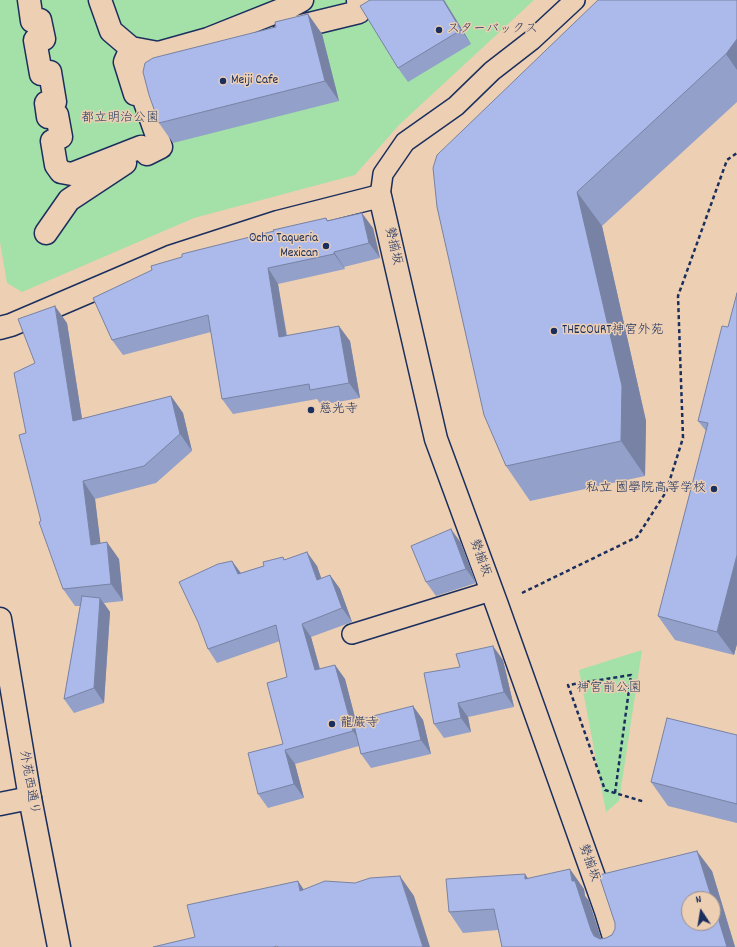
<!DOCTYPE html>
<html>
<head>
<meta charset="utf-8">
<style>
  body { margin:0 }
  #map { position:relative; width:737px; height:947px; overflow:hidden; background:#edcfb3; font-family:Dekko,sans-serif }
  canvas { display:block }
  .north { position:absolute; left:681px; top:891px; width:40px; height:40px; box-sizing:border-box; background:#edcfb3; border:1px solid #998f91; border-radius:50%; rotate:348deg; font-size:11px; font-weight:700; line-height:16px; text-align:center; color:#1b2f5e }
  .north::after { content:''; display:block; margin:auto; width:14px; height:18px; background:#1b2f5e; clip-path:polygon(50% 0,100% 100%,50% 72%,0 100%) }
</style>
</head>
<body>
<div id="map">
<canvas width="737" height="947"></canvas>
<div class="north">N</div>
</div>
<script>
const context = document.querySelector('canvas').getContext('2d');
context.lineJoin = 'round';
function paint(path, color) { context.fillStyle = color; context.fill(path, 'evenodd'); }
const toPath = rows => new Path2D(rows.map(r => 'M' + r).join(''));
function stroke(path, color, width, dash) { context.strokeStyle = color; context.lineWidth = width; context.lineCap = dash ? 'butt' : 'round'; context.setLineDash(dash || []); context.stroke(path); }
function label(font, color, halo, rows, align = 'center') {
  context.font = font + ' Dekko,"Klee One",sans-serif'; context.lineWidth = 3; context.setLineDash([]); context.textBaseline = 'middle'; context.strokeStyle = halo; context.fillStyle = color; for (const [text, x, y, turn = 0] of rows) {
    context.save(); context.translate(x, y); context.rotate((+turn || 0) * Math.PI / 180); context.textAlign = isNaN(turn) ? turn : align; if (halo) context.strokeText(text, 0, 0); context.fillText(text, 0, 0); context.restore();
  }
}
paint(toPath([
  [0,0,534,0,399,125,355,175,194,218,22,292,7,283,0,242],
  [642,650,619,801,606,812,579,670]
]), '#a3e1a8');
const lane = toPath([
  [380,196,383,174,405,142,456,106,492,71,532,40,575,0],
  [352,634,491,591]
]);
const street = toPath([
  [29,0,32,21,40,20,44,39,35,40,41,74,50,72,55,102,46,103,48,117,57,115,61,137,52,141,56,165,61,172,72,174,141,147,147,154,161,147,136,77,144,65,174,57],
  [100,0,111,31,131,48,158,53,208,39,291,6,302,0],
  [285,30,359,12,358,0],
  [131,48,125,62,135,94],
  [46,233,69,200,125,163],
  [0,328,11,325,170,257,278,222,380,196,436,439,497,605,606,911,617,947],
  [0,804,30,798]
]);
const secondary = toPath([
  [0,619,30,798,59,947]
]);
stroke(lane, '#1b2f5e', 22);
stroke(street, '#1b2f5e', 25);
stroke(secondary, '#1b2f5e', 25);
stroke(toPath([
  [522,593,637,537,666,492,683,438,678,296,727,160,737,153],
  [615,793,631,675,568,685,605,790,645,802]
]), '#1b2f5e', 2.5, [4, 3]);
stroke(lane, '#edcfb3', 19);
stroke(street, '#edcfb3', 22);
stroke(secondary, '#edcfb3', 22);
paint(toPath([
  [444,0,471,44,408,82,398,68],
  [737,0,737,102,602,226,646,421,645,476,530,501,506,466,437,207],
  [308,14,322,34,339,101,173,143,159,123,276,27],
  [326,218,328,221,373,228,380,258,344,267,345,269,278,284,287,335,350,341,360,398,321,405,317,399,233,414,222,399,211,332,123,355,112,340,182,257],
  [737,293,737,644,734,655,675,640,658,616,706,431,698,421,728,327],
  [67,323,82,419,171,396,183,413,192,451,156,483,95,499,100,543,119,559,123,601,104,603,110,612,104,703,74,713,64,699,80,606,75,606,63,589,41,521,35,363],
  [461,543,476,583,436,596,426,582],
  [285,559,317,566,321,579,330,575,340,589,352,622,311,637,320,669,335,665,345,679,356,721,413,706,423,720,431,754,371,768,361,754,359,746,295,764,304,798,268,808,258,794,283,744,287,677,280,641,217,663,208,649,232,561,241,573],
  [503,660,514,707,468,717,471,732,444,738,434,724],
  [737,735,737,823,668,806,651,782],
  [712,871,735,947,502,947,498,930,463,933,449,912,528,878,584,889,585,896,589,901,601,939,606,938]
]), '#93a0c9');
paint(toPath([
  [443,0,444,0,471,44,461,30],
  [308,14,322,34,339,101,325,81],
  [737,39,737,70,726,54],
  [577,192,602,226,646,421,645,476,621,441],
  [362,213,373,228,380,258,369,243],
  [334,252,344,267,345,269,334,254],
  [268,268,278,284,289,352,279,337],
  [55,306,67,323,85,438,73,421],
  [339,326,350,341,360,398,349,383],
  [171,396,183,413,192,451,180,434],
  [83,481,95,499,103,563,91,545],
  [451,529,461,543,476,583,466,569],
  [107,542,119,559,123,601,111,584],
  [307,552,317,566,327,594,317,580],
  [737,555,737,644,734,655,717,632],
  [232,561,242,575,238,574],
  [330,575,340,589,352,622,342,608],
  [100,598,110,612,104,703,94,688],
  [302,624,311,637,324,684,315,670],
  [493,646,503,660,514,707,504,692],
  [335,665,345,679,362,745,353,731],
  [458,703,468,717,471,732,461,718],
  [413,706,423,720,431,754,421,740],
  [285,750,295,764,304,798,294,784],
  [697,851,712,871,735,947,727,947],
  [570,869,584,889,585,896,589,901,604,947,602,947,591,930,572,881],
  [525,874,539,894,525,879],
  [400,876,414,896,430,947,423,947],
  [298,881,311,900,300,891]
]), '#7882a4');
const building = toPath([
  [370,0,443,0,461,30,398,68,360,6,370,0],
  [598,0,737,0,737,39,726,54,577,192,622,386,621,441,506,466,484,415,437,207,433,168,437,155,598,0],
  [308,14,325,81,159,123,149,95,143,72,145,63,153,58,276,27,275,22,308,14],
  [362,213,369,243,334,252,334,254,268,268,279,337,339,326,349,383,310,390,309,384,222,399,208,315,112,340,93,298,152,270,151,266,182,257,182,254,274,231,273,230,326,218,327,221,362,213],
  [737,293,737,555,717,632,658,616,708,423,698,421,722,326,728,327,737,293],
  [55,306,73,421,171,396,180,434,144,466,83,481,91,545,107,542,111,584,63,589,39,522,41,521,19,435,26,433,14,373,35,363,18,319,55,306],
  [451,529,466,569,426,582,411,546,451,529],
  [307,552,317,580,330,575,342,608,302,624,315,670,335,665,353,731,285,750,294,784,258,794,248,753,283,744,267,683,287,677,276,625,208,649,198,622,179,582,218,564,232,561,238,574,264,566,263,562,283,557,284,560,307,552],
  [82,596,100,598,94,688,64,699,82,596],
  [493,646,504,692,458,703,461,718,434,724,424,673,460,667,456,654,493,646],
  [413,706,421,740,361,754,353,721,413,706],
  [667,718,737,735,737,804,651,782,667,718],
  [697,851,712,899,689,899,689,923,713,923,713,901,727,947,502,947,494,909,449,912,446,879,525,874,525,879,570,869,572,881,575,881,591,930,594,936,600,939,606,938,612,935,615,929,615,923,599,875,697,851],
  [400,876,423,947,278,947,277,946,273,947,153,947,195,937,187,905,298,881,300,891,325,881,355,883,370,878,400,876]
]);
paint(building, '#abbaea');
stroke(building, '#7882a4', 1);
for (const [x, y, r, color] of [
  [439,30,4,"#1b2f5e"],
  [223,81,4,"#1b2f5e"],
  [326,246,4,"#1b2f5e"],
  [554,331,4,"#1b2f5e"],
  [311,410,4,"#1b2f5e"],
  [714,489,4,"#1b2f5e"],
  [332,724,4,"#1b2f5e"]
]) { const dot = new Path2D(); dot.arc(x, y, r, 0, 2 * Math.PI); context.fillStyle = color; context.fill(dot); stroke(dot, '#edcfb3', 1.5); }
label('13px', '#1b2f5e', '#edcfb3', [
  ["スターバックス",447,30],
  ["Meiji Cafe",231,81],
  ["Ocho Taqueria",318,239,"right"],
  ["Mexican",318,254,"right"],
  ["THECOURT神宮外苑",562,331],
  ["慈光寺",319,410],
  ["私立 國學院高等学校",706,489,"right"],
  ["龍巌寺",340,724]
], 'left');
label('13px', '#294165', '#edcfb3', [
  ["都立明治公園",120,119],
  ["神宮前公園",609,689]
]);
label('13px', '#1b2f5e', '#edcfb3', [
  ["勢揃坂",392,246,77],
  ["勢揃坂",479,558,70],
  ["外苑西通り",28,783,80],
  ["勢揃坂",588,863,70]
]);
</script>
</body>
</html>
